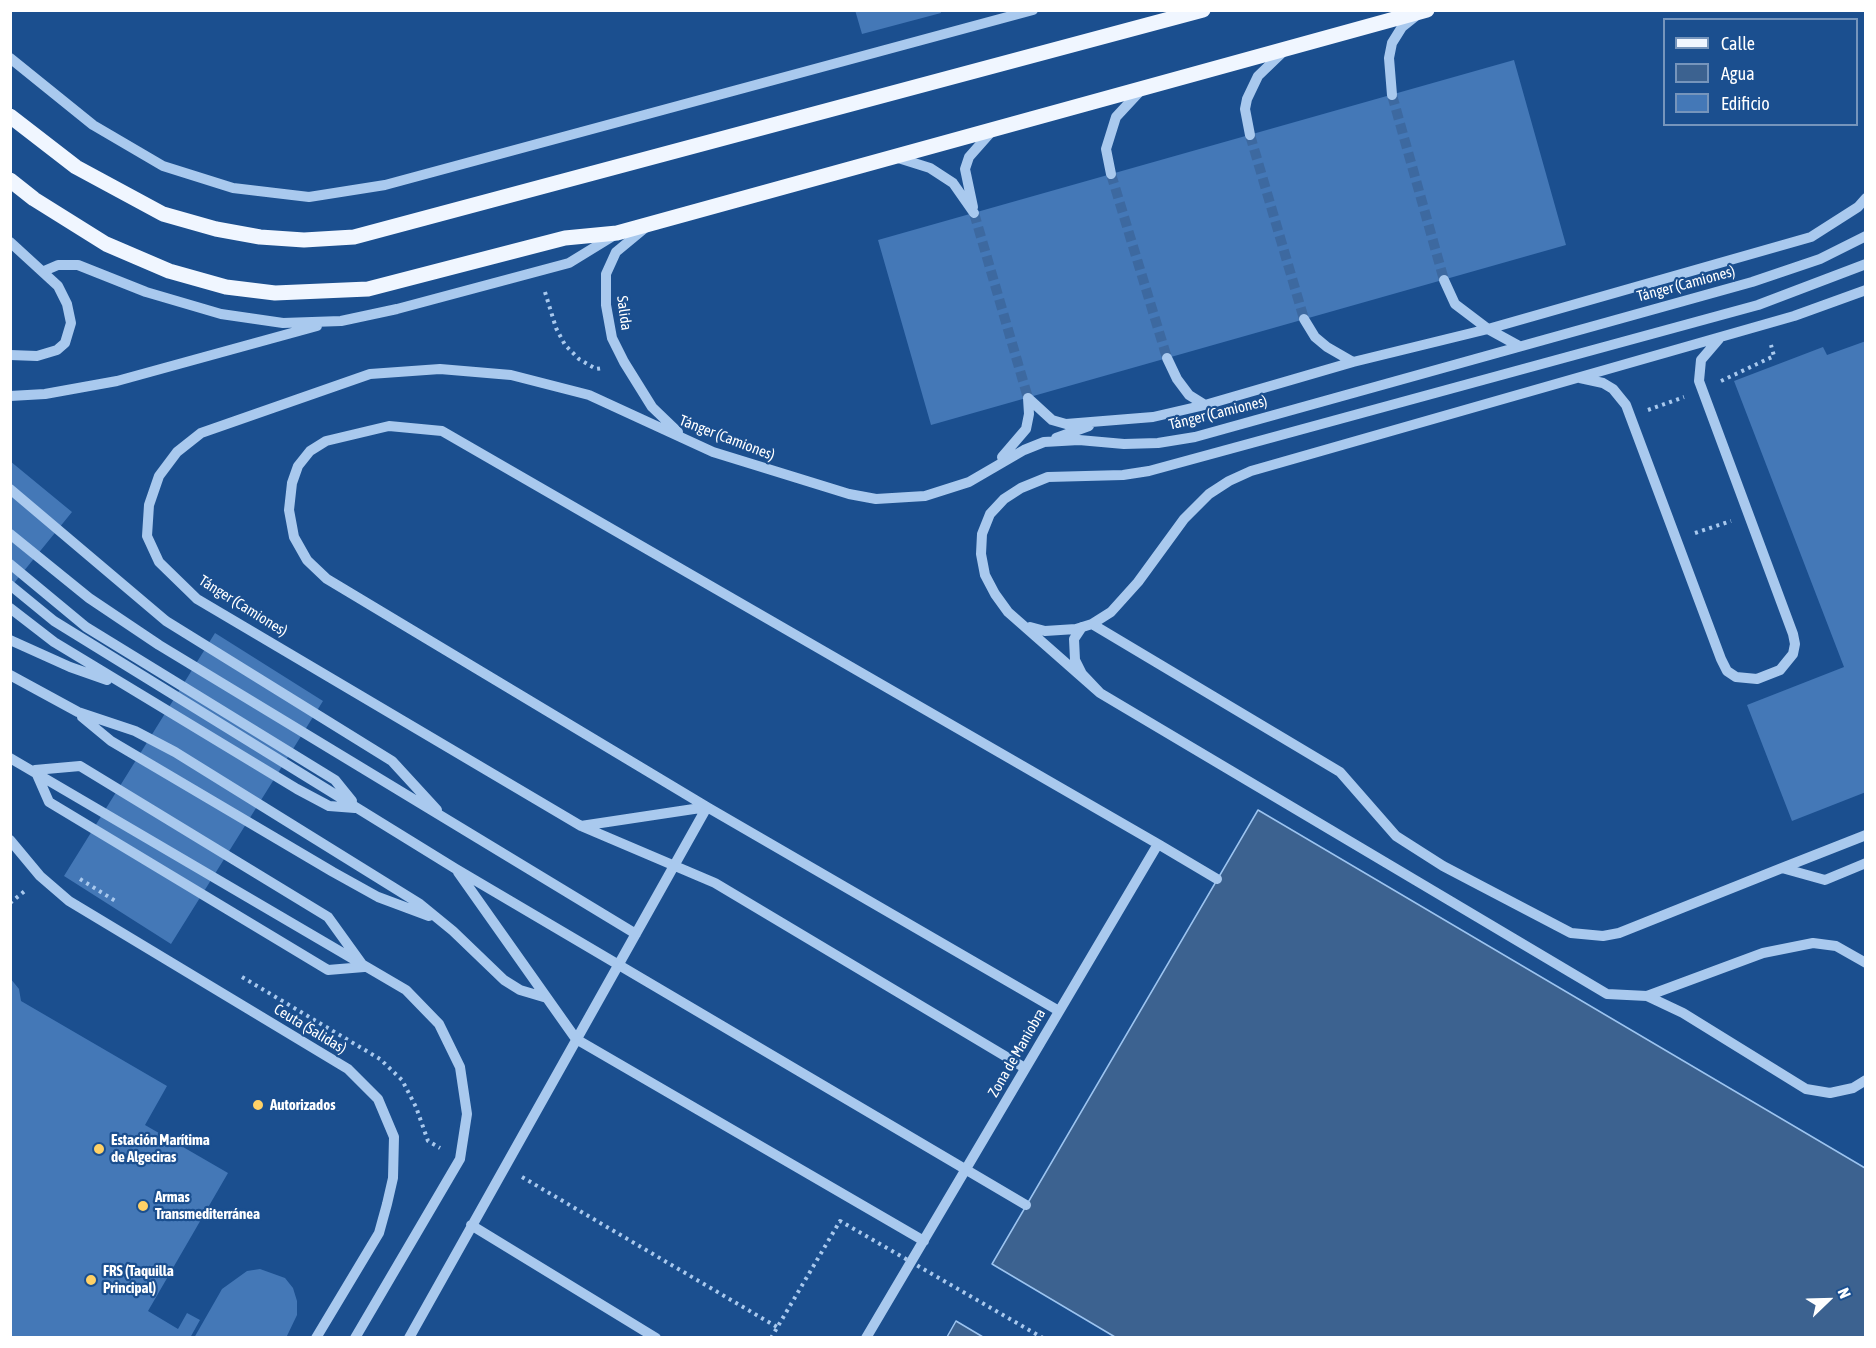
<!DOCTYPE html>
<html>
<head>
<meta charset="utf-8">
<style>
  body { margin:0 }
  #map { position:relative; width:1876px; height:1348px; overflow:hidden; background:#1b4f8f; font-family:"Asap Condensed",sans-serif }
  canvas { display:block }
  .frame { position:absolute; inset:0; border:12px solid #fff; pointer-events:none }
  .legend { position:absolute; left:1663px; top:18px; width:195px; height:108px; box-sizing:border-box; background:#1b4f8f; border:2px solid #7695bc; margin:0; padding:8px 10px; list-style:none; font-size:18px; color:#fff }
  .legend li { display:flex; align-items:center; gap:12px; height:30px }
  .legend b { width:30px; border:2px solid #7695bc }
  .north { position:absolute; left:1798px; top:1270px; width:60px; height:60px; -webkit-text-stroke:4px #1b4f8f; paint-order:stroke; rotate:67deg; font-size:16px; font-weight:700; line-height:24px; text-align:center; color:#fff }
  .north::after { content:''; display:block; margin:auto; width:21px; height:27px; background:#fff; clip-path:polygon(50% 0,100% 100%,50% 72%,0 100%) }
</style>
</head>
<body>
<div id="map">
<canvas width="1876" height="1348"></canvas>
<div class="frame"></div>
<ul class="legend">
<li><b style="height:8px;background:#f0f6ff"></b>Calle</li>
<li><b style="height:16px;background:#3c6290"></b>Agua</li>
<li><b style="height:16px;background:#4478b7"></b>Edificio</li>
</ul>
<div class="north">N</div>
</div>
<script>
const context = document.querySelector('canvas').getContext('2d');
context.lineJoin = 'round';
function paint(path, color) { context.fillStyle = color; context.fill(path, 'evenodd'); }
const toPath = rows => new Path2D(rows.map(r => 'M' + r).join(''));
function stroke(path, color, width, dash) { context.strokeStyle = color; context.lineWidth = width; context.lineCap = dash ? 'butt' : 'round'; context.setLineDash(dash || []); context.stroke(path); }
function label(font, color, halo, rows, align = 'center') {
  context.font = font + ' "Asap Condensed",sans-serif'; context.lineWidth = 4.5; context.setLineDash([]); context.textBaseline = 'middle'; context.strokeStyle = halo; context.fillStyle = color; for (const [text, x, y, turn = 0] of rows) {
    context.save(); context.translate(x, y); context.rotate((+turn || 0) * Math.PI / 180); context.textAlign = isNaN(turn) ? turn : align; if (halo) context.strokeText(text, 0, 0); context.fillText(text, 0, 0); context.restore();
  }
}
const water = toPath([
  [1258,810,1865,1168,1865,1337,1115,1337,992,1264,1258,810],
  [956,1321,983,1337,947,1337,956,1321]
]);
paint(water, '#3c6290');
stroke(water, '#9cc4f0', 1.5);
paint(toPath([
  [855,10,940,10,941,13,862,34],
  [1514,60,1566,245,931,425,878,240],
  [1866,341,1866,792,1792,821,1747,705,1844,667,1734,381,1823,347,1827,355],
  [10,461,72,512,10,588],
  [215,633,323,701,171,944,64,876],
  [10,978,19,989,21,1001,167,1086,145,1125,228,1173,148,1311,178,1329,187,1313,200,1320,190,1338,10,1338],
  [260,1269,285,1278,293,1288,297,1301,297,1315,286,1338,194,1338,222,1289,247,1271]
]), '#4478b7');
stroke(toPath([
  [1392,95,1444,280],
  [1250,135,1304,319],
  [1111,174,1167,358],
  [974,213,1028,398]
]), '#3d69a0', 10, [10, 5]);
stroke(toPath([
  [545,292,556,328,565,345,579,359,596,369,603,368],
  [1721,381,1774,356,1771,345],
  [1648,410,1684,397],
  [1695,533,1731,521],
  [80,879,117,902],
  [10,903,26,890],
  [242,977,380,1059,402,1080,416,1107,428,1141,440,1148],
  [522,1177,777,1327]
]), '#a9c9ee', 4, [3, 4.5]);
stroke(toPath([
  [10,58,93,125,163,166,233,188,309,197,385,185,1033,10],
  [1392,95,1389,58,1392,43,1402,27,1417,15],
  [1250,135,1245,109,1247,99,1258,76,1284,51],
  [895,157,930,168,953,183,974,213],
  [1111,174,1106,149,1116,117,1142,89],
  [973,207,965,169,969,157,992,131],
  [645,228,616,252,606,274,606,305,612,338,624,362,652,407,678,432],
  [10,242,58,286,67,304,71,323,65,343,57,350,37,356,10,355],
  [44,271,58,265,78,265,146,292,221,314,283,323,341,321,397,309,569,263,613,236],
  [1444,280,1455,304,1488,329,1519,346],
  [1304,319,1315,337,1327,347,1353,362],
  [1167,358,1177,379,1189,395,1205,405],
  [1580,378,1603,383,1613,389,1626,405,1721,659,1727,671,1736,677,1757,679,1780,670,1793,654,1795,644,1793,634,1699,381,1701,360,1719,339],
  [10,396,45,394,117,381,317,326],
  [1028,398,1052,420,1066,424,1153,417,1205,405,1353,362,1488,329,1811,237,1858,207,1866,198],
  [1056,438,1089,426],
  [1002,457,1026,429,1029,414,1028,398],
  [10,489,166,621,392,761,437,810],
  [10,534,89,598,159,645,636,934],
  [10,564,86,627,335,780,352,801],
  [10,585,54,621,456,869,1026,1205],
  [10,608,54,642,297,789,329,806,355,808],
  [1092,624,1340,772,1396,836,1443,866,1571,933,1603,936,1619,933,1782,868,1825,880,1866,863],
  [1030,627,1045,631,1076,629,1092,624,1111,612,1138,582,1184,519,1209,494,1229,481,1251,471,1794,316,1866,290],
  [1082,627,1074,639,1075,660,1082,674,1100,693,1008,612,995,594,985,575,981,554,982,534,990,514,1004,499,1021,488,1048,477,1123,475,1149,471,1758,305,1866,264],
  [10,640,70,667,107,680],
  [10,675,78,712,135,731,175,752,420,904,453,931,504,980,520,990,547,998],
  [1100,693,1607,994,1647,996,1683,1013,1806,1089,1830,1093,1853,1088,1866,1080],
  [82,717,111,741,333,872,378,897,429,916],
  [10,758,406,990,439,1024,460,1067,467,1114,460,1159,355,1338],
  [80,766,328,917,364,967,328,970,49,802,35,770,80,766],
  [581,826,707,807,1059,1011],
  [10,840,40,876,69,901,348,1069,378,1099,394,1137,393,1178,387,1204,379,1233,316,1338],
  [1782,868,1866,835],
  [458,872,576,1039,924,1241],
  [1647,996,1763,953,1813,943,1836,946,1866,963],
  [1025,1068,715,883,581,826,197,599,159,562,147,536,149,505,159,476,177,452,201,433,370,374,440,369,511,375,589,395,713,452,849,494,876,499,925,496,969,482,1024,450,1044,442,1079,440,1124,444,1158,443,1195,437,1752,282,1820,259,1866,236],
  [471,1225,656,1338],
  [409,1338,707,807,327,579,307,560,294,537,289,510,292,483,298,466,310,451,326,441,389,426,442,431,1158,844],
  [866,1338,1158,844,1217,879]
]), '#a9c9ee', 10);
stroke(toPath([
  [10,116,76,167,163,214,216,229,260,237,304,240,354,237,1203,10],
  [10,180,34,199,106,244,169,271,226,287,275,293,368,289,565,238,617,233,1427,10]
]), '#f0f6ff', 15);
stroke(toPath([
  [771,1338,840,1221,1043,1338]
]), '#a9c9ee', 4, [3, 4.5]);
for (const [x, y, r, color] of [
  [258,1105,6,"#ffd166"],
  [99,1149,6,"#ffd166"],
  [143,1206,6,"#ffd166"],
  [91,1280,6,"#ffd166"]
]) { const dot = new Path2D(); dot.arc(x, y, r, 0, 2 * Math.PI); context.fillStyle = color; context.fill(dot); stroke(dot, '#1b4f8f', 2); }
label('15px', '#fff', '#1b4f8f', [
  ["Tánger (Camiones)",1686,284,-15],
  ["Salida",624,313,82],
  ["Tánger (Camiones)",1218,413,-14],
  ["Tánger (Camiones)",727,438,21],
  ["Tánger (Camiones)",243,606,32],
  ["Ceuta (Salidas)",310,1029,31],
  ["Zona de Maniobra",1017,1053,-60]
]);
label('bold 15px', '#fff', '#1b4f8f', [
  ["Autorizados",270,1105],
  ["Estación Marítima",111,1140],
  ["de Algeciras",111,1157],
  ["Armas",155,1197],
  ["Transmediterránea",155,1214],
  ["FRS (Taquilla",103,1271],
  ["Principal)",103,1288]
], 'left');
</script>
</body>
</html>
